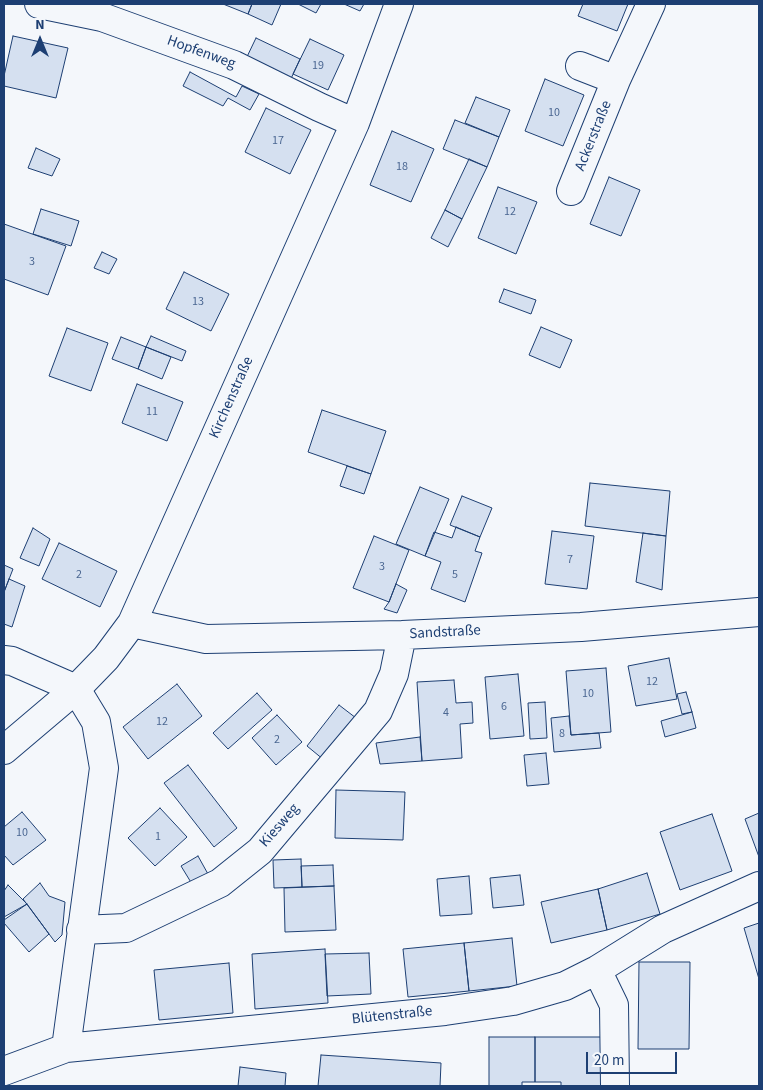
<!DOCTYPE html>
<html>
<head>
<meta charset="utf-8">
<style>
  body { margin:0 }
  #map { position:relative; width:763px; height:1090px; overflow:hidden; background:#f4f7fb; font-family:"Source Sans 3",sans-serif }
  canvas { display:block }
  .frame { position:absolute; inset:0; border:5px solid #1d3f73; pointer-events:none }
  .north { position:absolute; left:15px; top:15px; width:50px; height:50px; -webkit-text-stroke:4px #f4f7fb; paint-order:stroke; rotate:0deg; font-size:14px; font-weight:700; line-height:20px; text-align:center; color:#1d3f73 }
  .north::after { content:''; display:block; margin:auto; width:18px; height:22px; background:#1d3f73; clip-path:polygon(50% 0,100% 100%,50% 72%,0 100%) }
  .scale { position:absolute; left:586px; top:1052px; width:91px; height:22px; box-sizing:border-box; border:2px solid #1d3f73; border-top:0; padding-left:6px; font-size:15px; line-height:18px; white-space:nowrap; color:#1d3f73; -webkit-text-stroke:4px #f4f7fb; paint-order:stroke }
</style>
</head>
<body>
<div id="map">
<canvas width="763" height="1090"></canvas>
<div class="frame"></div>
<div class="north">N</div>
<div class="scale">20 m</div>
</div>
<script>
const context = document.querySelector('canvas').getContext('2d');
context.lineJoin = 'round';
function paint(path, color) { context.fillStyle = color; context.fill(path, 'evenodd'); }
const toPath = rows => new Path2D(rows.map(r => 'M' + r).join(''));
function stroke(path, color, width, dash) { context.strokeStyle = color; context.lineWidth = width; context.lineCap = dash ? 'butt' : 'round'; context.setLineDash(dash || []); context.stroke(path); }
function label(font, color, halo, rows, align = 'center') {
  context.font = font + ' "Source Sans 3",sans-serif'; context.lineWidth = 4; context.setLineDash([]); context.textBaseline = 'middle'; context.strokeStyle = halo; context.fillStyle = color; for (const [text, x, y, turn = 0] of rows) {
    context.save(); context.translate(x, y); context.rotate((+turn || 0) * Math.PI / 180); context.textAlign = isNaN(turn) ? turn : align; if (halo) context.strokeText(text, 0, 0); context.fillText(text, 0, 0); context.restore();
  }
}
const building = toPath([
  [223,4,252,4,248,14,223,4],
  [252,4,281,4,272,25,248,14,252,4],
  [298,4,321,4,316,13,298,4],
  [344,4,364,4,360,11,344,4],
  [583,4,628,4,617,31,578,16,583,4],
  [13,36,68,48,56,98,4,86,4,76,13,36],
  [256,38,300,59,289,83,244,63,256,38],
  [310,39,344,55,328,90,293,74,310,39],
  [190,72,236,97,242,86,259,94,250,110,228,98,223,106,183,86,190,72],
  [545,79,584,95,563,146,525,131,545,79],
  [476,97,510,110,499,137,465,123,476,97],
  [266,108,311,130,290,174,245,152,266,108],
  [455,120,499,137,487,167,443,149,455,120],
  [392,131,434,149,411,202,370,185,392,131],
  [36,148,60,159,52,176,28,168,36,148],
  [469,159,487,167,462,219,445,210,469,159],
  [609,177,640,190,621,236,590,224,609,177],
  [498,187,537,202,516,254,478,238,498,187],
  [41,209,79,221,71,246,33,234,41,209],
  [445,210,462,219,448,247,431,238,445,210],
  [4,224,66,246,48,295,4,279,4,224],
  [102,252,117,259,109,274,94,268,102,252],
  [184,272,229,294,211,331,166,309,184,272],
  [504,289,536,300,531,314,499,302,504,289],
  [541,327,572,340,560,368,529,355,541,327],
  [67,328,108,343,91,391,49,376,67,328],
  [151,336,186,351,182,361,146,347,151,336],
  [121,337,146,347,138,369,112,359,121,337],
  [146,347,171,357,162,379,138,369,146,347],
  [137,384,183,402,167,441,122,423,137,384],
  [322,410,386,431,371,474,308,452,322,410],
  [347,466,371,474,364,494,340,486,347,466],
  [590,483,670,491,666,536,585,526,590,483],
  [420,487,449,499,425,556,396,544,420,487],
  [462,496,492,508,480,537,450,525,462,496],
  [456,527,480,537,475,551,482,553,465,602,431,589,441,562,425,556,434,532,452,538,456,527],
  [33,528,50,539,39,566,20,558,33,528],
  [552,531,594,536,587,589,545,584,552,531],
  [643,533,666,536,662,590,636,582,643,533],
  [374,536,409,550,389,602,353,588,374,536],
  [59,543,117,571,100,607,42,579,59,543],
  [4,565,13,569,4,592,4,565],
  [9,579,25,586,12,627,4,624,4,592,9,579],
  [396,584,407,590,397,613,384,609,389,602,396,584],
  [669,658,677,699,636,706,628,666,669,658],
  [606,668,611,732,571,735,566,671,606,668],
  [518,674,524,736,490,739,485,677,518,674],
  [454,680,456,703,472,702,473,723,460,724,462,758,422,761,417,682,454,680],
  [177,684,202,716,148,759,123,727,177,684],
  [686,692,692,712,682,714,677,694,686,692],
  [257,693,272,710,228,749,213,733,257,693],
  [545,702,547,738,530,739,528,703,545,702],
  [339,705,356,718,324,760,307,746,339,705],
  [692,712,696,728,665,737,661,721,692,712],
  [277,715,302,742,276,765,252,738,277,715],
  [569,716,571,735,599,733,601,748,554,752,551,718,569,716],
  [420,737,422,761,380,764,376,743,420,737],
  [546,753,549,784,527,786,524,755,546,753],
  [188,765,237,828,214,847,164,783,188,765],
  [336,790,405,792,403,840,335,838,336,790],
  [160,808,187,837,155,866,128,838,160,808],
  [22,812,46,840,13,865,4,855,4,827,22,812],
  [759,813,759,857,745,819,759,813],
  [712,814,732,871,680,890,660,832,712,814],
  [198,856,208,874,192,884,181,866,198,856],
  [301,859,302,887,274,888,273,860,301,859],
  [333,865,334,886,302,887,301,866,333,865],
  [647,873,660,914,607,930,598,889,647,873],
  [520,875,524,905,493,908,490,878,520,875],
  [469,876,472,914,440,916,437,879,469,876],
  [40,883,49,896,65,902,62,935,55,942,23,899,40,883],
  [8,885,27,904,4,917,4,891,8,885],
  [334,886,336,930,285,932,284,888,334,886],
  [598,889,607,930,551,943,541,902,598,889],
  [27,904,49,934,29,952,4,923,4,920,27,904],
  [759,923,759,979,744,928,759,923],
  [512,938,517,986,469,991,464,943,512,938],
  [464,943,469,991,408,997,403,949,464,943],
  [325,949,328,1003,255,1009,252,954,325,949],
  [369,953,371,994,327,996,325,954,369,953],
  [639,962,690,962,689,1049,638,1049,639,962],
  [229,963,233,1013,159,1020,154,970,229,963],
  [489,1037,535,1037,535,1082,522,1082,522,1086,489,1086,489,1037],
  [535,1037,601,1037,601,1086,561,1086,561,1082,535,1082,535,1037],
  [321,1055,441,1063,440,1086,318,1086,321,1055],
  [240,1067,286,1073,285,1086,238,1086,240,1067]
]);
paint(building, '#d5e0f0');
stroke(building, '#1d3f73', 1);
const minor = toPath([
  [39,4,102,17,234,65,319,107,355,123],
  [580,66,616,80],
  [571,191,616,80,651,4],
  [132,623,206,639,402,635,581,627,759,612],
  [4,660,12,661,76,689,96,722,104,768,66,1048],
  [4,750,76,689,106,658,132,623,355,123,399,4],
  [81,930,126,928,220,883,260,851,378,711,394,674,402,635],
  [597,970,614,1005,615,1086],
  [4,1071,66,1048,445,1011,513,1001,565,986,597,970,663,929,759,886]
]);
stroke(minor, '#1d3f73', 30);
stroke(minor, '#f4f7fb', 28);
label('12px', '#4b6792', null, [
  ["19",318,66],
  ["10",554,113],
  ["17",278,141],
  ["18",402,167],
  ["12",510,212],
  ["3",32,262],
  ["13",198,302],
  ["11",152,412],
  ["7",570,560],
  ["3",382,567],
  ["2",79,575],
  ["5",455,575],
  ["12",652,682],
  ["10",588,694],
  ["6",504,707],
  ["4",446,713],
  ["12",162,722],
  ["8",562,734],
  ["2",277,740],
  ["10",22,833],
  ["1",158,837]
]);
label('15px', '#1d3f73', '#f4f7fb', [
  ["Hopfenweg",201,53,20],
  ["Ackerstraße",594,136,-68],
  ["Kirchenstraße",232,398,-66],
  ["Sandstraße",445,633,-3],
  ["Kiesweg",280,826,-49],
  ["Blütenstraße",392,1016,-6]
]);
</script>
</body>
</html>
